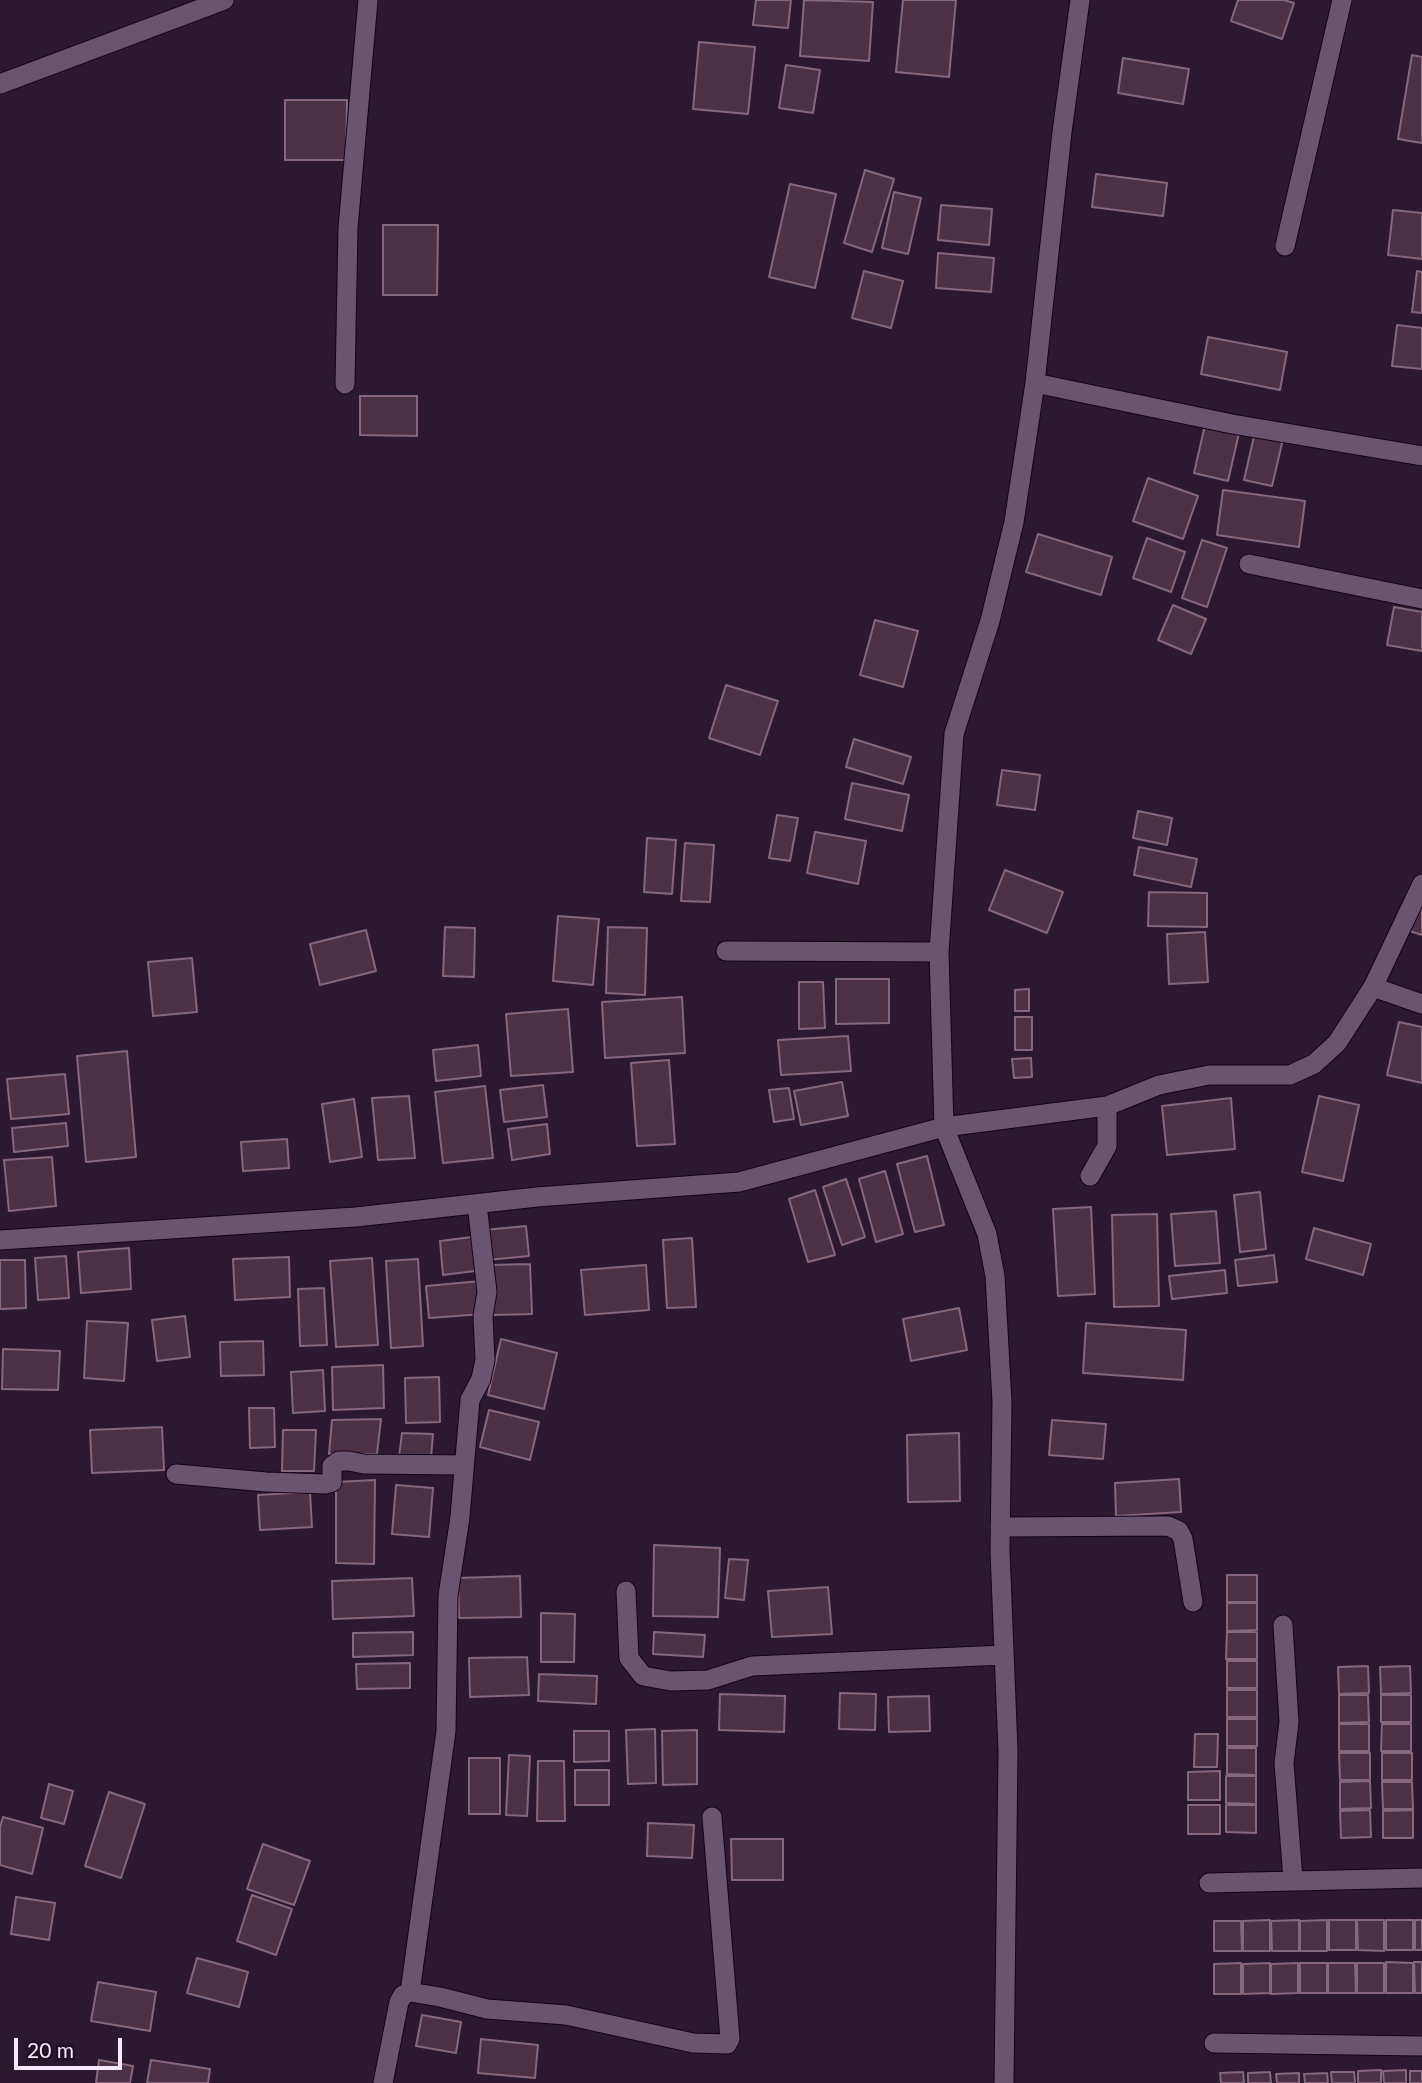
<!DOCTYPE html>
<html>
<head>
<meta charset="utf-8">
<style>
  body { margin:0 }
  #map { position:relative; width:1422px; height:2083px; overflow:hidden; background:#2b1930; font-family:Lato,sans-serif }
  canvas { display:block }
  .scale { position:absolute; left:14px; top:2038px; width:108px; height:32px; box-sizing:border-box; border:4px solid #f6e9f9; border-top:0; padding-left:9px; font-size:21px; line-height:24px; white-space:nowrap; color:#f6e9f9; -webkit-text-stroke:5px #210f26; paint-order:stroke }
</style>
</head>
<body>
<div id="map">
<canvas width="1422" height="2083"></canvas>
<div class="scale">20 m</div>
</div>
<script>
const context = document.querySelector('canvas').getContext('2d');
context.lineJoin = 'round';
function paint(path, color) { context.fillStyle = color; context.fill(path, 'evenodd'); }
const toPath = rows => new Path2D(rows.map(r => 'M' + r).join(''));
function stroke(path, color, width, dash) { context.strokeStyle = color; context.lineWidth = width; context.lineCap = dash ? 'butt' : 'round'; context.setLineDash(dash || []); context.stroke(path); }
const building = toPath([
  [756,0,791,0,788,28,753,25,756,0],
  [804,0,873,2,869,61,800,56,804,0],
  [903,0,956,0,949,77,896,72,903,0],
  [1238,0,1284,0,1294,3,1282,39,1231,21,1238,0],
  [699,42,755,47,748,114,693,109,699,42],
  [1412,55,1422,57,1422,143,1398,139,1412,55],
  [1123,58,1189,69,1183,104,1118,93,1123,58],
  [786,65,820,70,813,113,779,108,786,65],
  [285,100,347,100,346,160,285,160,285,100],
  [865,170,894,179,872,252,844,243,865,170],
  [1096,174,1167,183,1163,216,1092,207,1096,174],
  [790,184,836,194,815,288,769,277,790,184],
  [894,192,921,198,908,254,882,248,894,192],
  [941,205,992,209,989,245,938,240,941,205],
  [1393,210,1422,213,1422,259,1388,255,1393,210],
  [383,225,438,225,437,295,383,295,383,225],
  [938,253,994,258,991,292,936,288,938,253],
  [864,271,903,281,891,328,852,318,864,271],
  [1417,271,1422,272,1422,313,1412,312,1417,271],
  [1397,325,1422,328,1422,369,1392,366,1397,325],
  [1208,337,1287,352,1280,390,1201,374,1208,337],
  [360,396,417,396,417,436,360,435,360,396],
  [1205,425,1239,433,1228,481,1194,473,1205,425],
  [1255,432,1283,439,1272,486,1244,480,1255,432],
  [1148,478,1198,496,1183,539,1133,521,1148,478],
  [1223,490,1305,501,1299,547,1217,535,1223,490],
  [1038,534,1112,557,1101,595,1026,572,1038,534],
  [1147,538,1185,552,1171,592,1133,578,1147,538],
  [1202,540,1227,548,1207,607,1182,598,1202,540],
  [1173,605,1206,619,1191,654,1158,640,1173,605],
  [1394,607,1422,612,1422,651,1387,645,1394,607],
  [875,620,918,631,903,687,860,675,875,620],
  [726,685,778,701,760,755,709,738,726,685],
  [854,739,911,757,903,784,846,767,854,739],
  [1002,770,1040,775,1035,810,997,805,1002,770],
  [852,783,909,795,902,831,845,819,852,783],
  [1138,811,1172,818,1167,845,1133,838,1138,811],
  [777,815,798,818,790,861,769,858,777,815],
  [815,832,866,841,858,884,807,873,815,832],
  [647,838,676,840,672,894,644,892,647,838],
  [685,843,714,845,710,902,681,901,685,843],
  [1139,847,1197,859,1191,887,1134,875,1139,847],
  [1005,870,1063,892,1047,933,989,910,1005,870],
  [1149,892,1207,893,1207,927,1148,926,1149,892],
  [1415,905,1422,908,1422,935,1407,930,1415,905],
  [558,916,599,919,593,985,553,981,558,916],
  [445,927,475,928,474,977,443,976,445,927],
  [608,927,647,928,645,995,606,993,608,927],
  [366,930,376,971,320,985,310,944,366,930],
  [1205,932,1208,982,1169,984,1167,934,1205,932],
  [192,958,197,1012,153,1016,148,962,192,958],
  [836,979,889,979,889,1023,836,1024,836,979],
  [799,982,823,982,825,1028,799,1029,799,982],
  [1029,989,1029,1011,1015,1011,1015,990,1029,989],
  [682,997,685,1053,605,1058,602,1002,682,997],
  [568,1009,573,1072,511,1076,506,1014,568,1009],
  [1015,1017,1032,1017,1032,1050,1015,1050,1015,1017],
  [1399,1022,1422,1027,1422,1083,1387,1075,1399,1022],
  [848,1036,851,1071,781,1075,778,1040,848,1036],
  [478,1045,481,1076,436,1081,433,1050,478,1045],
  [127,1051,136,1157,86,1162,77,1056,127,1051],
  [1031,1058,1032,1077,1014,1078,1012,1059,1031,1058],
  [669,1060,675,1144,637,1146,631,1063,669,1060],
  [65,1074,69,1114,11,1119,7,1079,65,1074],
  [842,1082,848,1116,801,1125,794,1091,842,1082],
  [543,1085,547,1117,504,1122,500,1090,543,1085],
  [485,1086,493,1158,443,1163,435,1092,485,1086],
  [789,1088,794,1119,774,1122,769,1090,789,1088],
  [409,1096,415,1158,378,1160,372,1098,409,1096],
  [1319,1096,1359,1105,1343,1181,1302,1172,1319,1096],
  [1231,1098,1235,1149,1167,1155,1162,1106,1231,1098],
  [354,1099,362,1157,330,1162,322,1104,354,1099],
  [66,1123,68,1146,14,1152,12,1128,66,1123],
  [547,1124,550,1154,512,1160,508,1129,547,1124],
  [287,1139,289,1168,243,1171,241,1142,287,1139],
  [927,1156,944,1225,915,1232,897,1164,927,1156],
  [52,1157,56,1206,9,1211,4,1160,52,1157],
  [885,1171,903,1234,876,1242,859,1179,885,1171],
  [846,1179,865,1237,842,1245,823,1187,846,1179],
  [815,1190,835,1255,808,1262,789,1199,815,1190],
  [1260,1192,1266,1249,1240,1252,1234,1195,1260,1192],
  [1091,1207,1095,1294,1058,1296,1053,1209,1091,1207],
  [1216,1211,1220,1263,1175,1266,1171,1214,1216,1211],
  [1157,1214,1159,1306,1114,1307,1112,1215,1157,1214],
  [526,1226,529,1256,487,1260,484,1230,526,1226],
  [1314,1228,1371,1244,1363,1275,1306,1259,1314,1228],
  [472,1237,475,1271,443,1275,440,1241,472,1237],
  [692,1238,696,1307,667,1308,663,1240,692,1238],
  [129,1248,131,1289,81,1293,78,1252,129,1248],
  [1274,1255,1277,1282,1238,1286,1235,1260,1274,1255],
  [66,1256,69,1298,38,1300,35,1258,66,1256],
  [289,1257,290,1297,235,1300,233,1259,289,1257],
  [372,1258,378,1345,336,1347,330,1261,372,1258],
  [418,1259,423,1346,391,1348,386,1261,418,1259],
  [0,1260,25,1260,26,1308,0,1309,0,1260],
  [530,1264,532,1314,493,1315,490,1265,530,1264],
  [646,1265,649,1310,585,1315,581,1270,646,1265],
  [1225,1270,1227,1293,1172,1299,1169,1276,1225,1270],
  [481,1281,483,1314,429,1318,426,1286,481,1281],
  [324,1288,327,1345,300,1346,298,1289,324,1288],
  [959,1308,967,1350,911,1361,903,1319,959,1308],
  [185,1316,190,1357,157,1361,152,1320,185,1316],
  [87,1321,128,1323,124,1381,84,1378,87,1321],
  [1086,1323,1186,1330,1183,1380,1083,1373,1086,1323],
  [501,1339,557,1353,544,1409,488,1395,501,1339],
  [263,1341,264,1375,221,1376,220,1342,263,1341],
  [3,1349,60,1351,58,1390,2,1389,3,1349],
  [383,1365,384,1408,333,1410,332,1367,383,1365],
  [323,1370,325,1411,293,1413,291,1372,323,1370],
  [439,1377,440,1422,406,1423,405,1378,439,1377],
  [249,1408,274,1408,275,1447,250,1448,249,1408],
  [489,1410,539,1422,530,1460,480,1447,489,1410],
  [381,1419,377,1454,329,1454,332,1420,381,1419],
  [1052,1420,1106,1424,1103,1459,1049,1455,1052,1420],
  [162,1427,164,1470,92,1473,90,1430,162,1427],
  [283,1430,316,1430,314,1471,282,1471,283,1430],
  [402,1433,433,1434,431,1458,399,1457,402,1433],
  [959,1433,960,1501,908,1502,907,1435,959,1433],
  [1179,1479,1181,1512,1116,1516,1115,1483,1179,1479],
  [375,1480,374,1564,336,1563,336,1482,375,1480],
  [396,1485,433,1488,429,1537,392,1534,396,1485],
  [310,1492,312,1527,260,1530,258,1495,310,1492],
  [654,1545,720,1548,718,1617,653,1616,654,1545],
  [729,1559,748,1560,744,1600,725,1598,729,1559],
  [1227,1575,1257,1575,1257,1602,1227,1602,1227,1575],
  [520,1576,521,1617,459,1618,458,1578,520,1576],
  [412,1578,414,1616,333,1619,332,1581,412,1578],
  [828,1587,832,1634,772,1637,768,1591,828,1587],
  [1227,1603,1257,1603,1257,1630,1227,1631,1227,1603],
  [541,1613,575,1614,574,1662,541,1662,541,1613],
  [413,1632,413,1655,353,1657,353,1633,413,1632],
  [654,1632,705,1635,703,1657,653,1654,654,1632],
  [1227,1632,1257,1632,1257,1659,1226,1659,1227,1632],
  [527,1657,529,1695,470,1697,469,1658,527,1657],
  [1227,1661,1257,1661,1257,1688,1227,1688,1227,1661],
  [410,1663,410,1688,357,1689,356,1664,410,1663],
  [1368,1666,1369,1693,1339,1694,1338,1667,1368,1666],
  [1410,1666,1411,1693,1381,1694,1380,1667,1410,1666],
  [539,1674,597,1676,596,1704,538,1701,539,1674],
  [1227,1690,1257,1690,1257,1717,1227,1717,1227,1690],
  [840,1693,876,1694,875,1730,839,1729,840,1693],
  [720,1694,785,1696,784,1732,719,1730,720,1694],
  [1339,1695,1368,1695,1369,1722,1339,1723,1339,1695],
  [1381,1695,1411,1695,1411,1722,1381,1722,1381,1695],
  [929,1696,930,1731,889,1732,888,1697,929,1696],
  [1227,1719,1257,1719,1257,1746,1227,1746,1227,1719],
  [1339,1724,1369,1724,1369,1751,1339,1751,1339,1724],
  [1382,1724,1411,1724,1411,1751,1381,1751,1382,1724],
  [655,1729,656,1783,628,1784,626,1730,655,1729],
  [697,1730,697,1784,663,1785,662,1731,697,1730],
  [574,1731,609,1731,609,1761,574,1762,574,1731],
  [1195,1734,1218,1734,1217,1767,1194,1767,1195,1734],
  [1227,1748,1256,1748,1256,1775,1227,1774,1227,1748],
  [1339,1753,1370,1753,1370,1780,1340,1780,1339,1753],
  [1382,1753,1412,1753,1412,1780,1382,1780,1382,1753],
  [509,1755,530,1756,527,1816,506,1815,509,1755],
  [469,1758,500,1758,500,1814,469,1814,469,1758],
  [538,1761,564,1761,565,1821,537,1821,538,1761],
  [575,1770,609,1770,609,1805,575,1805,575,1770],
  [1220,1771,1220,1800,1188,1800,1188,1772,1220,1771],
  [1226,1776,1256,1776,1256,1804,1226,1803,1226,1776],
  [1370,1781,1371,1808,1340,1809,1340,1782,1370,1781],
  [1382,1782,1412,1782,1413,1809,1383,1809,1382,1782],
  [49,1784,73,1791,64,1824,41,1818,49,1784],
  [109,1792,145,1804,121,1878,85,1866,109,1792],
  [1188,1805,1220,1805,1220,1834,1188,1834,1188,1805],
  [1226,1805,1256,1805,1256,1833,1226,1832,1226,1805],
  [1370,1810,1371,1837,1341,1838,1340,1811,1370,1810],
  [1413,1810,1413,1838,1383,1838,1383,1811,1413,1810],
  [3,1817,43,1828,32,1874,0,1865,0,1827,3,1817],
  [648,1823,694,1825,692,1858,647,1856,648,1823],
  [731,1839,783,1839,783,1880,732,1880,731,1839],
  [263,1844,310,1861,294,1905,247,1889,263,1844],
  [252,1895,292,1909,276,1955,237,1941,252,1895],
  [16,1897,55,1903,49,1940,11,1934,16,1897],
  [1270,1920,1270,1951,1243,1951,1243,1921,1270,1920],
  [1299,1920,1299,1951,1272,1951,1271,1921,1299,1920],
  [1327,1920,1327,1951,1300,1951,1300,1921,1327,1920],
  [1329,1920,1356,1920,1356,1950,1329,1950,1329,1920],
  [1357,1920,1384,1920,1384,1951,1358,1950,1357,1920],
  [1386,1920,1413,1920,1413,1950,1386,1950,1386,1920],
  [1415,1920,1422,1920,1422,1950,1415,1950,1415,1920],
  [1214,1921,1241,1921,1242,1951,1214,1951,1214,1921],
  [197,1958,248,1972,239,2007,187,1993,197,1958],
  [1386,1962,1413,1963,1413,1993,1386,1993,1386,1962],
  [1414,1962,1422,1962,1422,1993,1415,1993,1414,1962],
  [1241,1963,1241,1994,1214,1994,1214,1964,1241,1963],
  [1270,1963,1270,1993,1243,1994,1243,1964,1270,1963],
  [1298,1963,1298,1993,1271,1994,1271,1964,1298,1963],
  [1300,1963,1327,1963,1327,1993,1300,1993,1300,1963],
  [1328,1963,1355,1963,1356,1993,1328,1993,1328,1963],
  [1357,1963,1384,1963,1384,1993,1357,1993,1357,1963],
  [98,1982,156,1992,150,2031,91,2021,98,1982],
  [422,2015,461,2022,456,2053,416,2046,422,2015],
  [481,2039,538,2045,535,2078,478,2073,481,2039],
  [99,2060,133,2066,130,2083,96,2083,99,2060],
  [151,2060,210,2069,208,2083,147,2083,151,2060],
  [1381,2070,1381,2083,1358,2083,1358,2071,1381,2070],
  [1406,2070,1406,2083,1384,2083,1383,2071,1406,2070],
  [1410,2071,1422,2071,1422,2083,1410,2083,1410,2071],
  [1243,2072,1244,2083,1221,2083,1220,2073,1243,2072],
  [1270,2072,1271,2083,1248,2083,1248,2073,1270,2072],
  [1331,2072,1354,2072,1355,2083,1332,2083,1331,2072],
  [1299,2073,1299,2083,1277,2083,1276,2074,1299,2073],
  [1327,2073,1328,2083,1305,2083,1304,2074,1327,2073]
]);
paint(building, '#4c3144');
stroke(building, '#86677c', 2);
const minor = toPath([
  [1285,246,1342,0],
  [1035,383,1232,424,1422,456],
  [345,384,348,228,368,0],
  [1249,564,1422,599],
  [726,951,939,952],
  [1373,987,1422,1004],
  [1090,1176,1107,1146,1107,1106],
  [0,1240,356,1217,537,1197,739,1182,944,1127,1107,1106,1159,1085,1209,1075,1290,1075,1314,1064,1337,1043,1373,987,1422,884],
  [176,1474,266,1482,325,1484,332,1482,332,1466,339,1461,349,1461,364,1464,464,1465],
  [1000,1527,1168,1526,1179,1531,1183,1539,1193,1602],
  [626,1591,629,1658,643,1676,671,1681,708,1680,752,1666,1004,1655],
  [1283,1625,1289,1722,1284,1763,1293,1879],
  [1209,1883,1422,1878],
  [410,1992,446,1731,448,1596,460,1517,470,1400,481,1379,485,1360,483,1316,487,1292,477,1204],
  [1214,2043,1422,2046],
  [383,2083,399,2002,403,1995,410,1992,440,1997,487,2009,566,2015,693,2043,727,2044,730,2039,712,1817],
  [1004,2083,1008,1751,1000,1551,1002,1402,995,1276,987,1234,944,1127,939,952,954,734,990,621,1014,522,1035,383,1062,132,1080,0]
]);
const tertiary = toPath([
  [0,84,224,0]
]);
stroke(minor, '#130417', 21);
stroke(tertiary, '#130417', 21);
stroke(minor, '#6a5570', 19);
stroke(tertiary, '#6a5570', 19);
</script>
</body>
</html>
